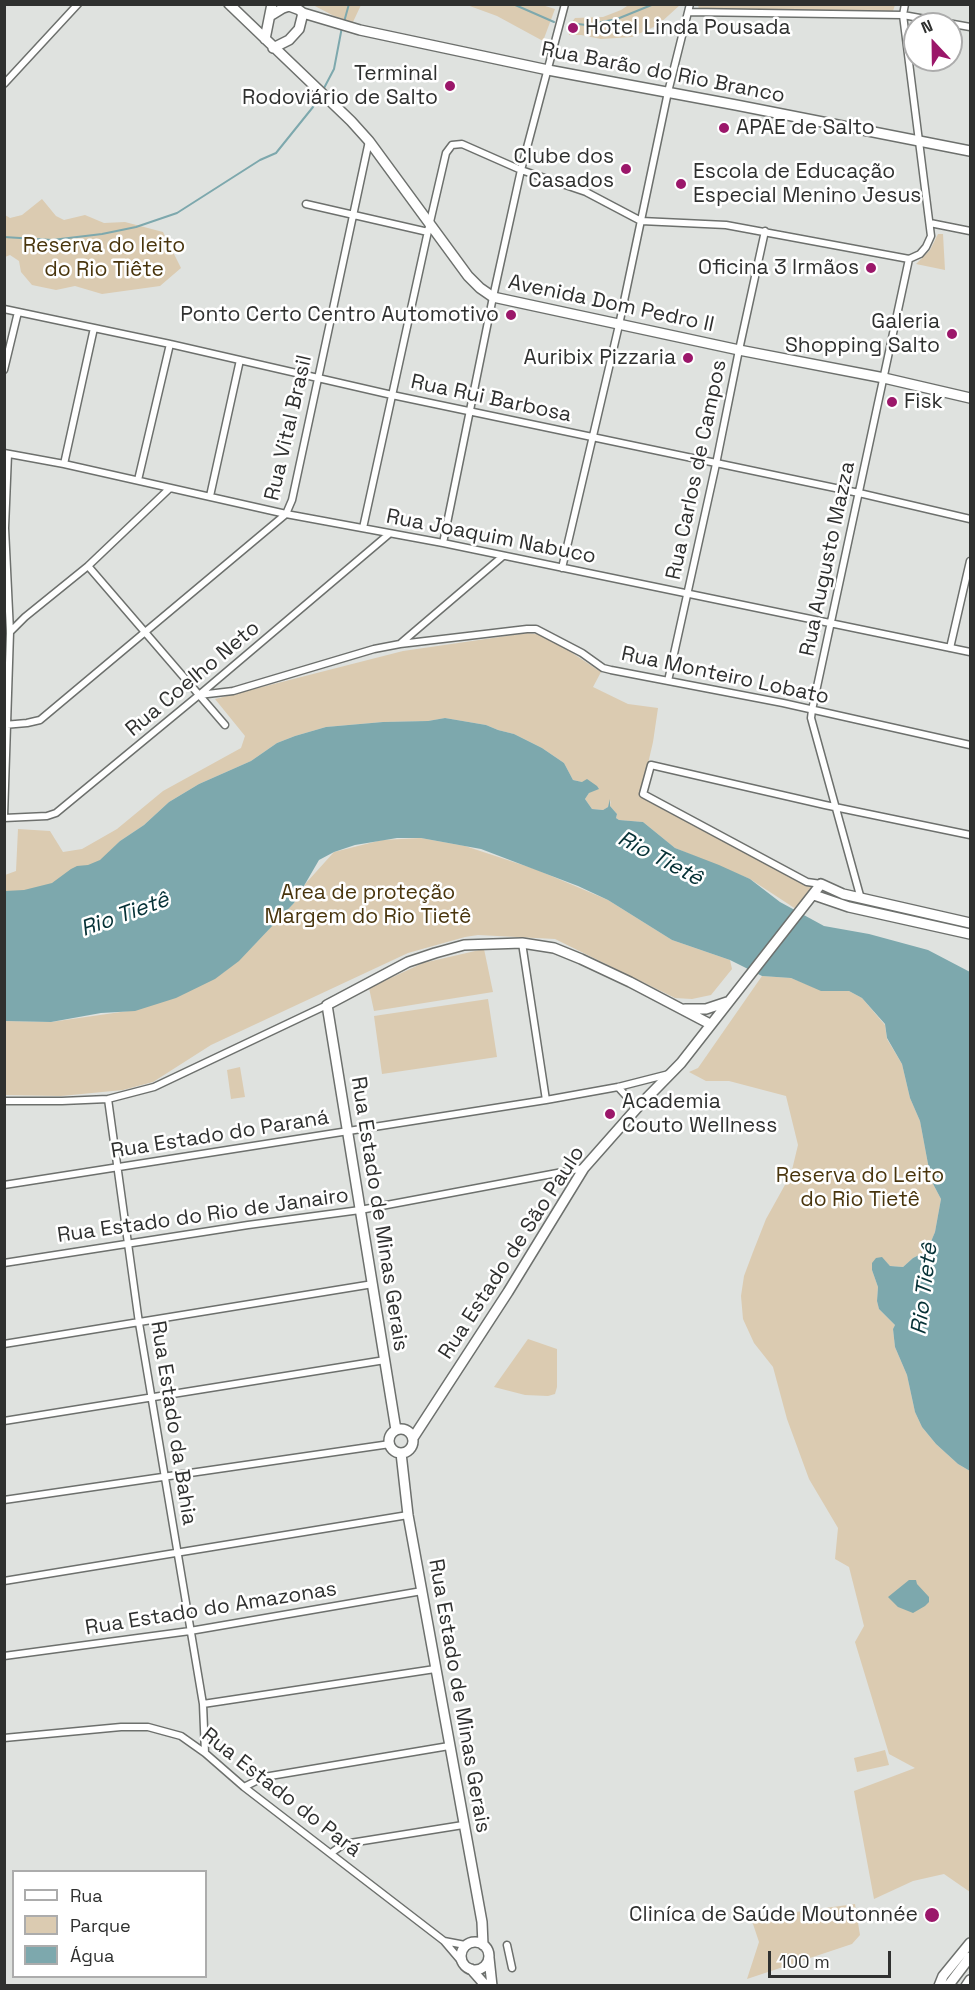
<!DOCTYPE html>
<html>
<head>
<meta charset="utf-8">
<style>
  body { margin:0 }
  #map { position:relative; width:975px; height:1990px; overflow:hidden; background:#dfe2df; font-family:"Space Grotesk",sans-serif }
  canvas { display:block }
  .frame { position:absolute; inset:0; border:6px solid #2f302f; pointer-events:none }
  .legend { position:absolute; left:12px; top:1870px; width:195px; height:108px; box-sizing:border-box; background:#fff; border:2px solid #acacac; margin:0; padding:8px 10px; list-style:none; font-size:18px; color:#2f302f }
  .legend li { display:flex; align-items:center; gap:12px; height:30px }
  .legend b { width:30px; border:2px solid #acacac }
  .north { position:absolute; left:903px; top:12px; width:60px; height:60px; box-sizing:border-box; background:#fff; border:2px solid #acacac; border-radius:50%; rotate:338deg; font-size:16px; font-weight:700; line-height:24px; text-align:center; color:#2f302f }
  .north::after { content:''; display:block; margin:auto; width:21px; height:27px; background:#9b176a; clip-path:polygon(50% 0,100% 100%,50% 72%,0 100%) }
  .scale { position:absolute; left:768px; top:1951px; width:123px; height:27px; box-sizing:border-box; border:3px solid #2f302f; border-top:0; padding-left:8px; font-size:18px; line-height:21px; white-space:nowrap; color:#2f302f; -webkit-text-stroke:4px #fff; paint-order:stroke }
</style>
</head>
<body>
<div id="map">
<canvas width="975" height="1990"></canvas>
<div class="frame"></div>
<ul class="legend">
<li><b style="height:8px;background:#fff"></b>Rua</li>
<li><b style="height:16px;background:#dbcbb1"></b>Parque</li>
<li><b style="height:16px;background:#7da8ad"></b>Água</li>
</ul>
<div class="north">N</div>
<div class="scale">100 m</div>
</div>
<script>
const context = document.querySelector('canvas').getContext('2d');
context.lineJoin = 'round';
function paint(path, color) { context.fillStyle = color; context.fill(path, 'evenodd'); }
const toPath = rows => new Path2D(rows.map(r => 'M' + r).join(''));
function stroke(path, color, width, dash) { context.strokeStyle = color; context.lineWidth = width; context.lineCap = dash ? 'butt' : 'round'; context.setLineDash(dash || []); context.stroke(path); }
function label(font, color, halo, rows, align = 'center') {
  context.font = font + ' "Space Grotesk",sans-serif'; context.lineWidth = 5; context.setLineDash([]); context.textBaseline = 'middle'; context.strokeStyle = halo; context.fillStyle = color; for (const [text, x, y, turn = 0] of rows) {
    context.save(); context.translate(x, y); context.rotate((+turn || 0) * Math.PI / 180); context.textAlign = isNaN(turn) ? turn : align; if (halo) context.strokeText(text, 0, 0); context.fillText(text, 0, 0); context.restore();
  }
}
paint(toPath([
  [630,4,680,5,658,25,632,37,601,39,581,35,569,35,569,26,575,18,603,17,621,10],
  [313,5,361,5,353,22,334,16],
  [467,5,542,5,555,9,543,41,497,16],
  [698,5,895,5,893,11,699,9],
  [42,199,56,216,64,220,85,215,104,223,125,222,163,232,181,268,160,286,102,294,75,286,56,290,32,285,21,272,19,261,10,255,5,257,5,215,10,218,22,215],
  [938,234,943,234,945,270,916,264,930,250],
  [527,633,545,635,601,672,593,687,628,704,658,708,653,742,641,794,820,885,799,911,750,879,675,848,643,822,619,820,616,818,617,814,610,806,611,800,608,807,603,810,592,809,585,799,589,793,582,782,573,780,564,763,542,748,514,734,498,730,486,725,445,718,428,721,383,722,326,727,295,736,277,743,251,761,199,784,169,802,144,825,120,841,109,852,113,859,5,913,5,875,16,871,18,829,50,831,63,852,82,849,117,829,163,791,241,748,245,736,215,699,403,651],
  [421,838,465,846,535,869,608,900,672,940,730,960,732,969,711,995,692,999,675,998,555,939,478,935,465,937,408,953,211,1045,153,1082,123,1090,61,1096,5,1095,4,1021,51,1022,128,1011,161,1002,224,972,252,947,294,903,306,883,334,852,382,840],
  [484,949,493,992,374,1011,369,988,423,963],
  [762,976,791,978,821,990,849,991,862,998,885,1025,887,1039,902,1064,910,1098,920,1121,931,1180,941,1199,935,1232,927,1251,913,1258,903,1267,890,1266,884,1260,872,1270,878,1287,877,1301,879,1309,895,1325,893,1329,895,1347,907,1375,915,1412,922,1427,936,1444,958,1464,970,1471,970,1892,944,1874,913,1881,874,1899,854,1791,915,1768,889,1754,855,1642,864,1626,849,1567,835,1559,838,1528,809,1479,787,1419,773,1367,754,1343,743,1319,741,1296,744,1276,753,1252,766,1219,791,1174,798,1145,786,1096,729,1081,706,1081,689,1072,698,1068],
  [488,999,497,1057,382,1074,374,1016],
  [240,1067,245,1097,231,1099,227,1070],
  [528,1339,557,1349,557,1387,555,1394,548,1396,525,1395,494,1387],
  [885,1750,889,1765,857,1772,854,1758],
  [855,1904,860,1935,852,1944,747,1979,759,1942,751,1918]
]), '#dbcbb1');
paint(toPath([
  [445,718,486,725,498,730,514,734,542,748,564,763,573,780,582,782,587,779,597,786,599,789,589,793,585,799,592,809,603,810,608,807,610,799,610,806,617,814,616,818,619,820,643,822,675,848,719,865,750,879,780,902,824,926,869,934,928,950,970,972,970,1471,958,1464,936,1444,922,1427,915,1412,907,1375,895,1347,893,1329,895,1325,879,1309,877,1301,878,1287,872,1270,872,1263,876,1258,882,1257,890,1266,903,1267,913,1258,927,1251,935,1232,941,1199,931,1180,920,1121,910,1098,902,1064,887,1038,885,1024,862,998,849,991,821,991,791,978,762,976,730,960,672,940,608,900,578,886,481,849,421,838,397,838,355,845,334,852,319,860,294,903,239,961,215,979,176,998,135,1011,101,1013,51,1022,5,1021,5,891,24,890,52,883,71,869,77,866,88,865,100,860,120,841,144,825,169,802,199,784,251,761,277,743,295,736,326,727,383,722,428,721],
  [909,1580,916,1580,917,1584,929,1597,929,1602,925,1606,913,1613,898,1607,888,1597]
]), '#7da8ad');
stroke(toPath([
  [513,4,554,22],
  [344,22,349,4],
  [578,24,586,25,617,19,654,4],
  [323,90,334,69,342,27],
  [4,237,52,240,102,234,136,227,177,213,260,160,276,153,313,107,320,95]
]), '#7da8ad', 2);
const street = toPath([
  [905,4,903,15,931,236,926,247,920,254,909,259],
  [689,12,903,15,970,27],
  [4,84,78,4],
  [306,204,428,232],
  [930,223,970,231],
  [4,309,170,344,392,395,859,493,970,519],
  [4,370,18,312],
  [4,453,64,464,286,514,443,543,970,652],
  [64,464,94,328],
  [138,480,170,344],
  [210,496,240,360],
  [363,528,430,222,446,153,452,145,462,144,521,170,586,192,641,221,726,225,909,259],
  [443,543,493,297,521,170,565,4],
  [88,566,225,725],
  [562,568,619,325,668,92,690,4],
  [10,632,25,617,88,566,170,488],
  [401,643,503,556],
  [950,648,970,561],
  [668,681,716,464,739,350,765,231],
  [199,695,233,691,374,649,400,644,527,629,536,629,582,653,603,668,611,670,783,703,970,745],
  [4,725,27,723,40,720,286,514,292,500,369,141],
  [4,817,10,632,5,528,8,454],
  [4,818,47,816,56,813,199,695,389,534],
  [821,884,807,882,643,794,651,765,825,805,970,835],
  [861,899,811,718,812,710,909,259],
  [522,943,546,1100],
  [618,1087,637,1108],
  [108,1099,139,1323,203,1704,205,1753],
  [4,1101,62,1101,108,1099,154,1087,327,1005],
  [4,1185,546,1100,618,1087,669,1074],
  [4,1263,248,1225,360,1210,584,1168],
  [4,1344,373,1284],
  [4,1421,385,1360],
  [4,1500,390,1444],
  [4,1581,408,1515],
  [4,1656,190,1631,422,1591],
  [203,1704,435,1669],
  [4,1738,121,1727,148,1727,181,1736,205,1753,244,1787,444,1941,461,1961],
  [244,1787,264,1777,449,1746],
  [331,1853,344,1844,463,1825],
  [444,1941,465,1945],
  [507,1945,512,1968]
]);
const secondary = toPath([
  [229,4,351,121,369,141,468,276,480,288,493,297,739,350,884,378,970,398],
  [291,4,303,13,360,30,548,70,736,105,970,151],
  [270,16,283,8,289,6,297,9],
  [265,39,272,4],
  [273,48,289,40,299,29,303,13],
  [814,895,849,907,970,934],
  [685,1009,706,1009,727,1002],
  '389 1441a12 12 0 1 1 24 0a12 12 0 1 1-24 0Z',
  [396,1430,327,1005,408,962,435,953,464,945,522,943,554,948,581,959,630,982,710,1024],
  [413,1438,508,1292,584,1168,637,1108,681,1063,821,884,843,894,970,923],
  [401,1453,408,1515,482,1922,483,1945],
  '461 1956a14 14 0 1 1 28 0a14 14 0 1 1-28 0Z',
  [489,1958,492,1986],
  [471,1969,486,1986],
  [939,1986,943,1976,970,1943],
  [948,1986,970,1957],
  [966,1986,970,1980]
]);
stroke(street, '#6d706d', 9);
stroke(secondary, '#6d706d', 12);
stroke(street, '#fff', 6);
stroke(secondary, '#fff', 9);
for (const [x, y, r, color] of [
  [573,28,6,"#9b176a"],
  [450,86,6,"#9b176a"],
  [724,128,6,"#9b176a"],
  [626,169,6,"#9b176a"],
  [681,184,6,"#9b176a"],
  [871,268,6,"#9b176a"],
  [511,315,6,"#9b176a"],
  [952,334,6,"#9b176a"],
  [688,358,6,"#9b176a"],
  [892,402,6,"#9b176a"],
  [610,1114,6,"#9b176a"],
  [932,1915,8,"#9b176a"]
]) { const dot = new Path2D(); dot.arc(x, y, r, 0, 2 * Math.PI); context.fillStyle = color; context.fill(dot); stroke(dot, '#fff', 2); }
label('21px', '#2f302f', '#fff', [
  ["Hotel Linda Pousada",585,28,"left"],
  ["Terminal",438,74],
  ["Rodoviário de Salto",438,98],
  ["APAE de Salto",736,128,"left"],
  ["Clube dos",614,157],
  ["Casados",614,181],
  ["Escola de Educação",693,172,"left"],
  ["Especial Menino Jesus",693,196,"left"],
  ["Oficina 3 Irmãos",859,268],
  ["Ponto Certo Centro Automotivo",499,315],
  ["Galeria",940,322],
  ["Shopping Salto",940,346],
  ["Auribix Pizzaria",676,358],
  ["Fisk",904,402,"left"],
  ["Academia",622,1102,"left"],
  ["Couto Wellness",622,1126,"left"],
  ["Cliníca de Saúde Moutonnée",918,1915]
], 'right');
label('21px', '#2f302f', '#fff', [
  ["Rua Barão do Rio Branco",663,73,11],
  ["Avenida Dom Pedro II",611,304,12],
  ["Rua Rui Barbosa",491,399,12],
  ["Rua Vital Brasil",289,428,-77],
  ["Rua Carlos de Campos",697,470,-78],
  ["Rua Joaquim Nabuco",491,537,11],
  ["Rua Augusto Mazza",828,559,-78],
  ["Rua Monteiro Lobato",725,676,12],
  ["Rua Coelho Neto",193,679,-40],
  ["Rua Estado do Paraná",220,1135,-9],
  ["Rua Estado de Minas Gerais",379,1214,81],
  ["Rua Estado do Rio de Janairo",203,1216,-8],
  ["Rua Estado de São Paulo",512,1253,-57],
  ["Rua Estado da Bahia",173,1423,81],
  ["Rua Estado do Amazonas",211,1609,-9],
  ["Rua Estado de Minas Gerais",459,1696,80],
  ["Rua Estado do Pará",281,1793,38]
]);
label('21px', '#49350d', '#fff', [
  ["Reserva do leito",104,246],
  ["do Rio Tiête",104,270],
  ["Area de proteção",368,893],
  ["Margem do Rio Tietê",368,917],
  ["Reserva do Leito",860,1176],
  ["do Rio Tietê",860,1200]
]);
label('italic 22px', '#053136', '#fff', [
  ["Rio Tietê",660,859,28],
  ["Rio Tietê",125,915,-20],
  ["Rio Tietê",925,1289,-83]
]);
</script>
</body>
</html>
